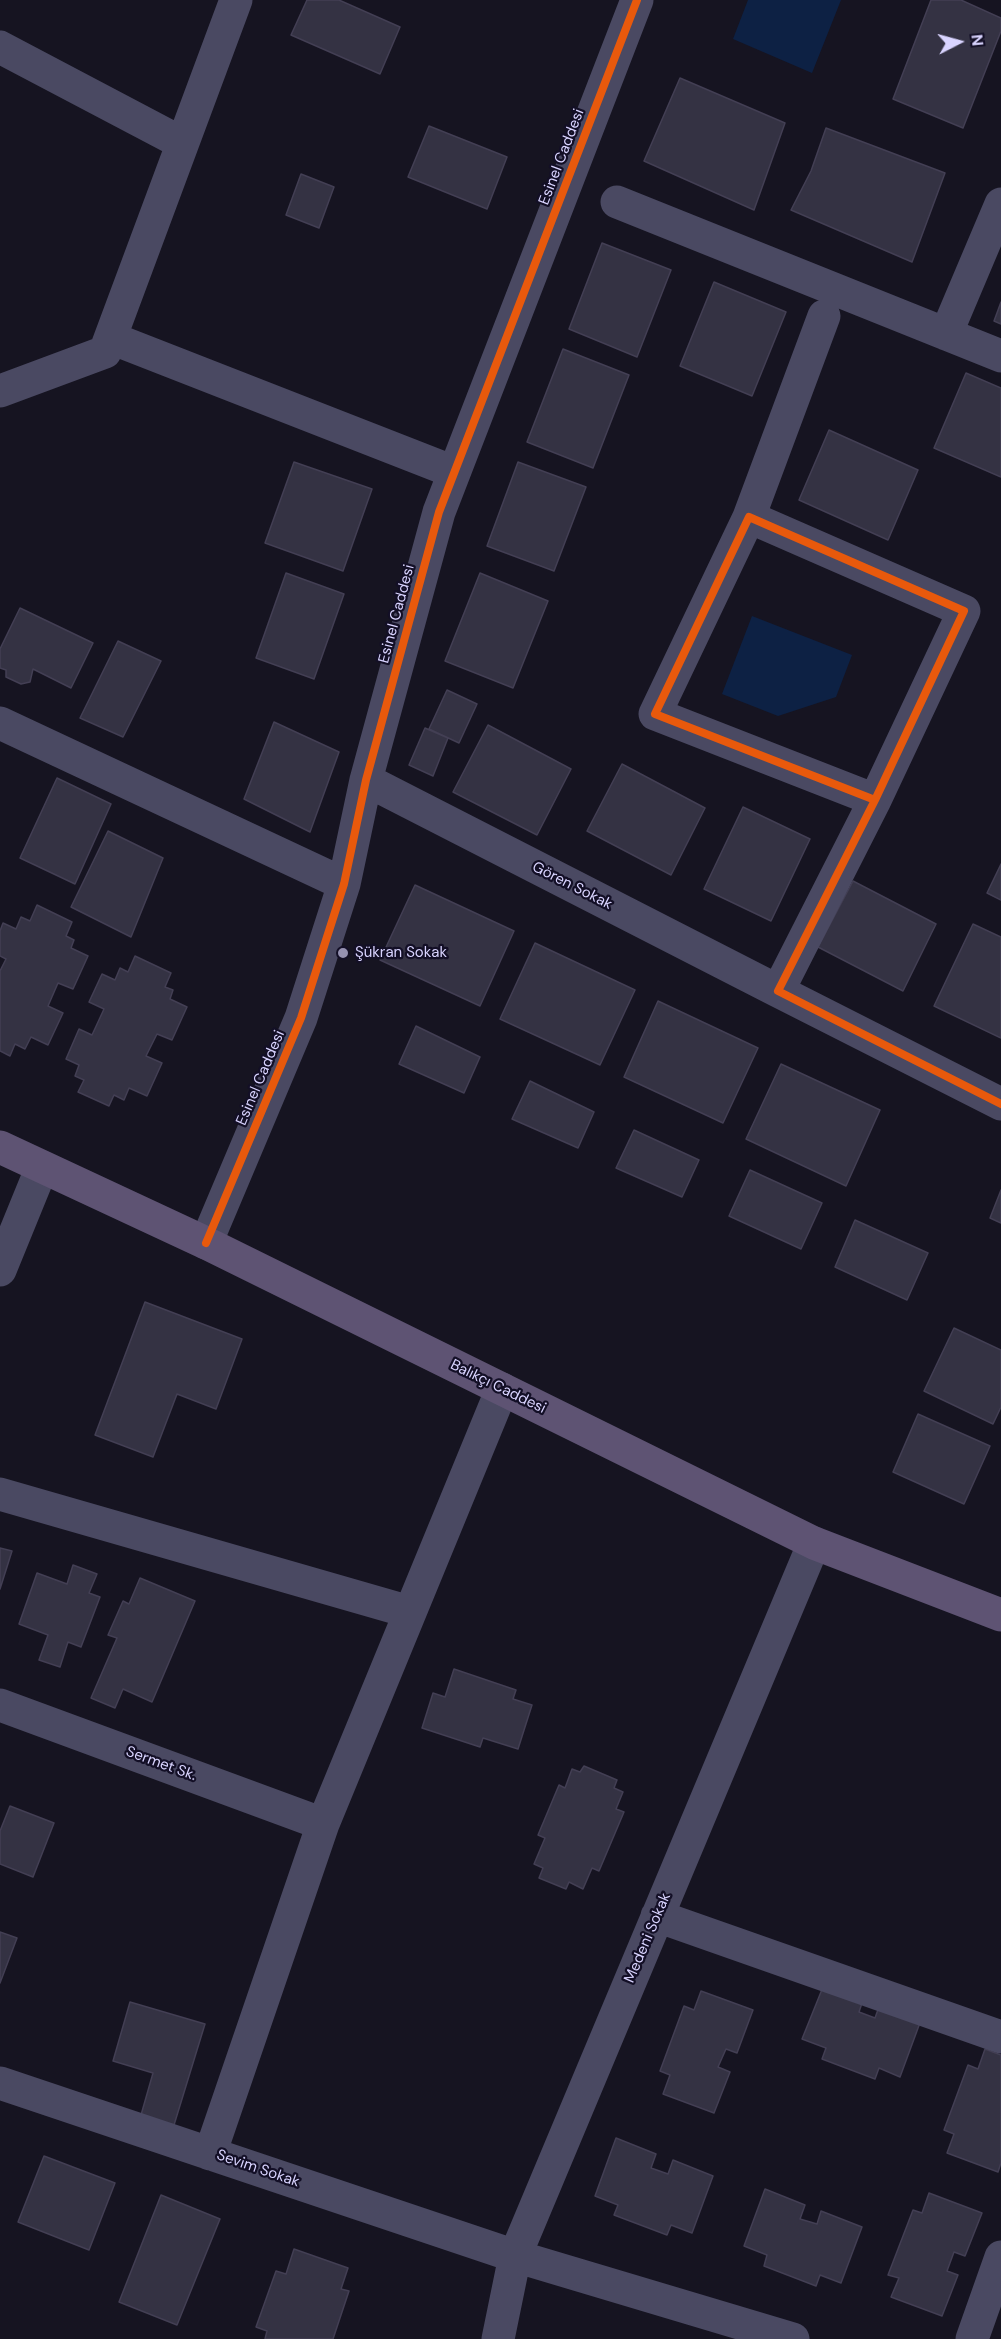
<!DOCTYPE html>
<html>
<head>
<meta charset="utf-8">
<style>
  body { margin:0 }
  #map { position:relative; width:1001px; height:2339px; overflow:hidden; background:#161421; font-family:"DM Sans",sans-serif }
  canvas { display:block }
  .north { position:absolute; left:929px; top:12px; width:60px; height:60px; -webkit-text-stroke:4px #130f26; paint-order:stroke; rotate:84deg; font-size:16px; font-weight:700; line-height:24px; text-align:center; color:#d9d4ff }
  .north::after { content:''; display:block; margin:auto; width:21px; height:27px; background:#d9d4ff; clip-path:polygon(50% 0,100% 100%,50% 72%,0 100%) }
</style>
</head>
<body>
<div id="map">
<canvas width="1001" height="2339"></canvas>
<div class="north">N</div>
</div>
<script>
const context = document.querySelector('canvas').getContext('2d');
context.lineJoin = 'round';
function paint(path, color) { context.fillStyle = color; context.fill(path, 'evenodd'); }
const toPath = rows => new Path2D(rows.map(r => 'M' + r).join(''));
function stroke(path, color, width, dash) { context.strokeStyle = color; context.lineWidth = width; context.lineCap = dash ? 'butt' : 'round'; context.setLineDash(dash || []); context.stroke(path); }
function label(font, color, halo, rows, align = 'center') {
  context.font = font + ' "DM Sans",sans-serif'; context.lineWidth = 4.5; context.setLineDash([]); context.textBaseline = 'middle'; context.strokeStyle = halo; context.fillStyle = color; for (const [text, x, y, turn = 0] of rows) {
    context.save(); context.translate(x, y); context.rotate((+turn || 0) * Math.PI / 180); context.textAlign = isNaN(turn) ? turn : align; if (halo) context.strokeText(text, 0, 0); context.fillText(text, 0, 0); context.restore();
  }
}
paint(toPath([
  [748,0,841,0,812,73,733,39],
  [752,616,852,655,836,697,778,716,722,694]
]), '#0d2144');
const building = toPath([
  [307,0,339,0,400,27,380,74,291,35,307,0],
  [931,0,961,0,1001,18,1001,31,963,128,893,99,931,0],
  [680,78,785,123,754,210,644,161,680,78],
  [429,126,507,157,487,209,408,177,429,126],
  [826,128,945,173,912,262,791,210,811,171,826,128],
  [301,174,334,187,319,228,286,215,301,174],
  [602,243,671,270,637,357,569,329,602,243],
  [714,282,786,312,752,396,680,366,714,282],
  [1001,302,1001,324,994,321,1001,302],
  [563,349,629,375,593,468,527,442,563,349],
  [966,373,1001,388,1001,477,934,448,966,373],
  [829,430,918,470,888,540,799,500,829,430],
  [294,462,372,489,343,571,265,543,294,462],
  [518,462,586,487,554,571,487,546,518,462],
  [286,573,344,594,314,679,256,658,286,573],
  [480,573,548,601,513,688,445,661,480,573],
  [20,608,93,643,71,688,33,669,30,682,21,684,6,677,6,670,0,668,0,649,20,608],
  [118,641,161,661,123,737,80,718,118,641],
  [447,690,477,704,459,743,429,729,447,690],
  [274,722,339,752,310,832,244,799,274,722],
  [488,725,571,769,537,835,453,792,488,725],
  [425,728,448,738,433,776,409,765,425,728],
  [622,764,705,808,671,875,587,831,622,764],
  [57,778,111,804,75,884,20,858,57,778],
  [743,807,810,839,771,921,704,889,743,807],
  [108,831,163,858,131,937,71,907,108,831],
  [1001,864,1001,900,987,893,1001,864],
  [853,881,936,924,903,991,818,947,853,881],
  [415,885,514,931,480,1006,380,960,415,885],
  [37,905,72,922,66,936,74,940,71,948,88,956,73,989,58,983,48,1006,63,1013,48,1045,31,1037,25,1049,15,1044,10,1056,0,1051,0,971,6,959,0,956,0,931,3,923,16,929,21,917,30,921,37,905],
  [973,924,1001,937,1001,1038,934,1006,973,924],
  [535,943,635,990,600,1065,500,1019,535,943],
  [135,956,171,973,165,987,173,990,170,999,187,1007,172,1040,157,1034,146,1056,162,1063,147,1096,129,1088,124,1100,114,1095,109,1106,78,1092,84,1080,75,1076,79,1065,66,1059,79,1029,92,1035,104,1009,89,1002,102,974,115,980,120,968,128,972,135,956],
  [658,1001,758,1048,723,1123,624,1077,658,1001],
  [416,1026,480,1057,464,1093,399,1064,416,1026],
  [781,1064,880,1110,846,1186,746,1139,781,1064],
  [530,1081,594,1112,578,1148,512,1119,530,1081],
  [634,1130,699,1160,682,1197,616,1168,634,1130],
  [750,1170,822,1203,801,1249,729,1216,750,1170],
  [1001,1190,1001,1223,990,1218,1001,1190],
  [855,1220,928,1253,907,1300,835,1267,855,1220],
  [145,1302,242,1339,216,1409,177,1394,153,1457,95,1435,145,1302],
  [954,1328,1001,1350,1001,1407,993,1424,924,1391,954,1328],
  [918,1414,990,1446,964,1504,893,1472,918,1414],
  [0,1548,12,1551,0,1589,0,1548],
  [73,1565,97,1574,89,1593,100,1597,81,1647,68,1642,60,1667,39,1660,48,1635,19,1624,37,1573,67,1584,73,1565],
  [140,1578,195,1601,152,1702,123,1689,115,1708,91,1698,117,1638,108,1635,123,1601,129,1604,140,1578],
  [454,1669,516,1690,513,1699,532,1705,518,1749,483,1738,480,1747,422,1728,433,1693,445,1697,454,1669],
  [584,1766,617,1780,614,1788,623,1792,616,1809,624,1812,599,1871,592,1868,583,1889,569,1882,566,1889,539,1878,543,1868,534,1864,545,1838,538,1835,559,1785,565,1788,572,1769,580,1772,584,1766],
  [10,1806,54,1823,33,1877,0,1864,0,1831,10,1806],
  [0,1932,17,1938,0,1983,0,1932],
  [825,1982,864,1997,859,2012,875,2018,880,2004,921,2020,900,2077,879,2068,875,2079,822,2059,826,2048,802,2039,825,1982],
  [701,1991,753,2010,737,2053,726,2049,718,2067,730,2072,714,2113,663,2094,670,2075,660,2071,684,2006,694,2010,701,1991],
  [130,2002,205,2024,174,2125,141,2115,153,2073,113,2061,130,2002],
  [985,2049,1001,2055,1001,2163,998,2172,947,2153,954,2134,944,2130,968,2065,978,2069,985,2049],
  [616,2138,656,2154,651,2168,668,2174,673,2160,713,2176,692,2233,671,2225,667,2235,614,2215,618,2205,595,2196,616,2138],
  [44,2156,115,2183,89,2250,18,2222,44,2156],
  [765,2189,805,2205,800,2219,817,2224,821,2211,862,2227,841,2283,820,2275,816,2286,764,2266,767,2255,744,2246,765,2189],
  [929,2193,982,2213,965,2256,954,2252,947,2271,958,2275,942,2316,891,2297,899,2278,888,2275,913,2210,922,2213,929,2193],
  [161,2195,220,2219,177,2325,119,2302,161,2195],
  [294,2249,348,2268,341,2289,349,2291,333,2339,265,2339,267,2331,256,2327,276,2271,286,2274,294,2249]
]);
paint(building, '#343243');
stroke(building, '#433f54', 1.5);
stroke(toPath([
  [0,47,182,143],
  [617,202,1001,356],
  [946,334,1001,204],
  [111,338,454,472],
  [0,391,105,352,236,0],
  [749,517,824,316],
  [0,723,344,884],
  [366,780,778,991],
  [875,800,655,714,749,517,964,611,875,800,778,991,1001,1104],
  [206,1243,301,1018,344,884,366,780,439,512,637,0],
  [0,1270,42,1167],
  [0,1494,410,1612],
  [0,1705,323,1824],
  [657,1916,1001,2037],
  [0,2083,515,2256,793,2339],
  [210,2154,323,1824,502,1389],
  [498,2339,515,2256,814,1543],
  [972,2339,1001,2257]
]), '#4a4962', 33);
stroke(toPath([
  [0,1147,206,1243,814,1543,1001,1615]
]), '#5e5373', 33);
stroke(toPath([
  [875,800,655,714,749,517,964,611,875,800,778,991,1001,1104],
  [206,1243,301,1018,344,884,366,780,439,512,637,0]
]), '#e8590c', 8);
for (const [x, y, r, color] of [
  [343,953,6,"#9591b1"]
]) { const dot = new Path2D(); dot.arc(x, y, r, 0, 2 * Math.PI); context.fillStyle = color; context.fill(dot); stroke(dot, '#130f26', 2); }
label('15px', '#d9d4ff', '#130f26', [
  ["Esinel Caddesi",562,157,-69],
  ["Esinel Caddesi",397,614,-75],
  ["Gören Sokak",572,886,27],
  ["Esinel Caddesi",261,1078,-67],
  ["Balıkçı Caddesi",498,1387,26],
  ["Sermet Sk.",161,1764,20],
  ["Medeni Sokak",648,1938,-67],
  ["Sevim Sokak",258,2169,19]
]);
label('15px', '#d9d4ff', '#130f26', [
  ["Şükran Sokak",355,953]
], 'left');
</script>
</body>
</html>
